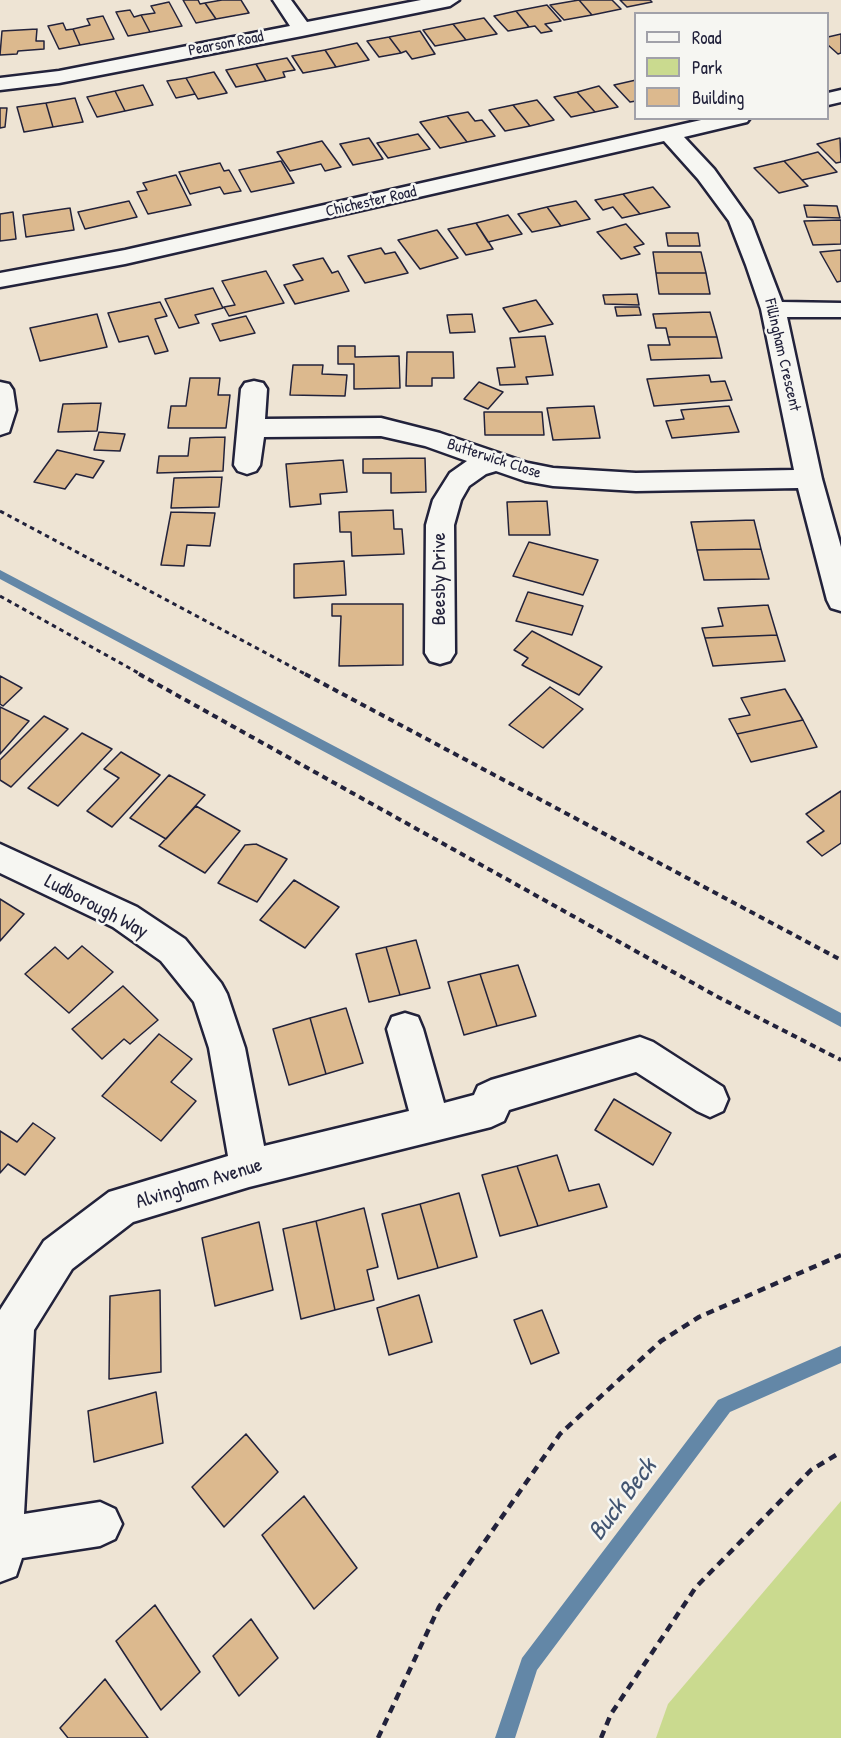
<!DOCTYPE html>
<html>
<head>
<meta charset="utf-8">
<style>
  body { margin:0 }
  #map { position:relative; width:841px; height:1738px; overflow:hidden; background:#eee4d4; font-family:"Patrick Hand",sans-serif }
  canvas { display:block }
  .legend { position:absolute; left:634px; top:12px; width:195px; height:108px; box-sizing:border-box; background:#f6f6f2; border:2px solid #a1a1a9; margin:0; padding:8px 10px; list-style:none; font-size:18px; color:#22223b }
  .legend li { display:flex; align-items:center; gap:12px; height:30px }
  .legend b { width:30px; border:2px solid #a1a1a9 }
</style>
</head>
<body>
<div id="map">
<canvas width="841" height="1738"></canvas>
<ul class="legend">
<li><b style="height:8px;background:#f6f6f2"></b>Road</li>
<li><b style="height:16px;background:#cada8f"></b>Park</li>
<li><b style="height:16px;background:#dcb98e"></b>Building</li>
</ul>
</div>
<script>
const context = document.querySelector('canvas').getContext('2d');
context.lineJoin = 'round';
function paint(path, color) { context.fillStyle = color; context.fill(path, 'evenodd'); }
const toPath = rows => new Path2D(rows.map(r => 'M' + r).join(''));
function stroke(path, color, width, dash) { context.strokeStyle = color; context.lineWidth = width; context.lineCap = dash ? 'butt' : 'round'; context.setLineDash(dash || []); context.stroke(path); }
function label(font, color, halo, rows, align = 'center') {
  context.font = font + ' "Patrick Hand",sans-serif'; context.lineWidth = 5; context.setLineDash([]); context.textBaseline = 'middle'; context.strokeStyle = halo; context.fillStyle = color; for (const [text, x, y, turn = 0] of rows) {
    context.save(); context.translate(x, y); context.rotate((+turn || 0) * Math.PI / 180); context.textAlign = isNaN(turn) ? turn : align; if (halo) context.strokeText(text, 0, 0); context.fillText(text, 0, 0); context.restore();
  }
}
paint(toPath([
  [841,1501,841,1738,656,1738,668,1704]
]), '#cada8f');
paint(toPath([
  [0,570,841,1013,841,1027,0,579,0,570],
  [841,1346,841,1363,730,1412,537,1670,515,1738,495,1738,522,1658,718,1400,841,1346]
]), '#6387a7');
const building = toPath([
  [183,0,198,0,200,4,205,3,216,19,196,23,183,0],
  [222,0,241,0,249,13,216,19,205,3,222,0],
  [579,0,592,15,564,20,550,5,579,0],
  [579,0,612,0,621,9,592,15,579,0],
  [620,0,650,0,652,2,627,7,620,0],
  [169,2,182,26,150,32,141,15,155,13,151,6,169,2],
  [547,5,561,21,545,24,552,31,541,33,535,26,529,27,516,11,547,5],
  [130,10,134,17,141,15,150,32,128,36,116,12,130,10],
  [516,11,529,27,508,31,494,16,516,11],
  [103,16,114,39,80,45,73,29,90,25,87,19,103,16],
  [484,18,497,34,466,40,453,24,484,18],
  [63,23,66,30,73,29,80,45,59,49,48,26,63,23],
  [453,24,466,40,435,46,423,30,453,24],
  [37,29,36,41,44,41,44,49,18,51,17,54,0,55,2,31,37,29],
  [420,31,435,54,412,59,406,51,401,53,389,37,420,31],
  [841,34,841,53,838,54,828,45,828,37,841,34],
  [389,37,401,53,379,57,367,41,389,37],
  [357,43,369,60,336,67,325,50,357,43],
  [325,50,336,67,303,73,292,56,325,50],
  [287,58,295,70,283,72,285,77,266,81,256,64,287,58],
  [256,64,266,81,236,87,226,70,256,64],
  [214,72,227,93,198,99,186,78,214,72],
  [186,78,195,94,176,98,167,81,186,78],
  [636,80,636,101,630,102,614,85,636,80],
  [143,85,153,105,125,111,115,91,143,85],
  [599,86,618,107,595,112,577,92,599,86],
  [115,91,125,111,97,117,87,97,115,91],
  [577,92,595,112,571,117,554,97,577,92],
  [75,98,83,122,53,127,46,103,75,98],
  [537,100,554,120,530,126,513,105,537,100],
  [46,103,53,127,24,132,17,107,46,103],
  [513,105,530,126,505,131,489,110,513,105],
  [0,108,7,108,5,127,0,128,0,108],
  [468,112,475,121,482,120,495,136,467,142,447,116,468,112],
  [447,116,467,142,440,148,420,122,447,116],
  [418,134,430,149,388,158,377,143,418,134],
  [369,138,383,159,353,165,340,144,369,138],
  [840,138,841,162,836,163,817,144,840,138],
  [322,141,341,167,325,171,321,164,290,171,277,152,322,141],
  [818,152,837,172,802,180,784,161,818,152],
  [281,161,294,183,251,192,239,170,281,161],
  [784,161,802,180,808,186,779,193,754,168,784,161],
  [220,163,224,171,229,170,241,191,224,194,220,187,190,194,179,172,220,163],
  [176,175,191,205,148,214,137,192,147,190,143,183,176,175],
  [653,187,670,207,640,214,623,194,653,187],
  [623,194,640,214,622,218,613,207,603,210,595,200,623,194],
  [129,201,137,217,85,229,78,212,129,201],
  [576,201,590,219,561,226,547,207,576,201],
  [804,205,837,206,840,218,807,217,804,205],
  [547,207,561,226,532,232,518,214,547,207],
  [70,208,74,230,26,237,23,215,70,208],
  [13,212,16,239,0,241,0,214,13,212],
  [508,215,522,234,488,242,476,223,508,215],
  [841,220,841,244,813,245,804,221,841,220],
  [476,223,493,249,466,255,448,229,476,223],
  [626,224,644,244,634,247,640,254,621,259,597,232,626,224],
  [437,230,458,258,420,269,398,240,437,230],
  [666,233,698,233,700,246,668,246,666,233],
  [381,248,385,254,395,252,408,273,365,283,348,256,381,248],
  [841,250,841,281,837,282,820,252,841,250],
  [653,252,701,252,706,273,656,273,653,252],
  [323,258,332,273,338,271,349,291,295,304,284,285,303,280,293,265,323,258],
  [266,271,284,303,229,316,224,307,235,305,222,281,266,271],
  [656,273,706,273,710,294,659,294,656,273],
  [213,288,223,308,195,315,199,323,179,328,165,299,213,288],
  [637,294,639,305,605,304,603,295,637,294],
  [536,300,553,324,519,332,503,308,536,300],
  [160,302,167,316,155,319,168,351,155,354,148,336,119,342,108,313,160,302],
  [615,307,639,307,641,315,617,316,615,307],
  [710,312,717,337,668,337,666,328,656,328,653,314,710,312],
  [97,314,107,347,40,361,30,328,97,314],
  [472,314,475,332,450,333,447,315,472,314],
  [246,316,255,333,220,341,212,324,246,316],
  [545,336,553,375,526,377,528,384,500,385,497,368,515,367,510,338,545,336],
  [668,337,717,337,722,358,651,360,648,345,670,345,668,337],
  [338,346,355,346,355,357,399,356,400,388,354,389,354,364,338,364,338,346],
  [407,352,453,352,454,378,432,378,432,386,406,386,407,352],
  [293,365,323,365,322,374,347,375,345,396,290,395,293,365],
  [709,375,711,382,725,381,732,400,654,406,647,379,709,375],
  [190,378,220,378,218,395,230,395,226,428,168,428,171,406,186,406,190,378],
  [479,382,503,392,488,409,464,399,479,382],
  [101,403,97,431,58,432,63,404,101,403],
  [594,406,600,438,553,440,547,408,594,406],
  [729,406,739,432,672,438,666,421,684,419,681,410,729,406],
  [484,412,542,412,544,435,485,435,484,412],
  [99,432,125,434,120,451,94,450,99,432],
  [225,437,223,471,157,473,159,456,188,456,190,438,225,437],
  [57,450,104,461,93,478,76,474,65,489,34,482,57,450],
  [425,458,426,492,391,493,391,473,363,473,363,459,425,458],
  [343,460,347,492,320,494,321,504,290,507,286,464,343,460],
  [222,477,219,507,171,508,174,478,222,477],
  [547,501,550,535,509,535,507,502,547,501],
  [393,510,394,529,402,529,404,554,352,556,351,532,340,532,339,512,393,510],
  [171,512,215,513,210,546,187,545,184,566,161,565,171,512],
  [754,520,761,549,697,550,691,522,754,520],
  [529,542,598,560,583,595,513,576,529,542],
  [761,549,769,579,704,580,697,550,761,549],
  [344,561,346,595,294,598,294,564,344,561],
  [528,592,583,606,572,635,516,621,528,592],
  [332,604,403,604,403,665,339,666,341,616,332,616,332,604],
  [768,605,777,635,705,638,702,628,723,626,718,608,768,605],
  [532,631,602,667,579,695,522,665,528,658,514,650,532,631],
  [777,635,785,661,713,666,705,638,777,635],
  [0,676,22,688,3,706,0,704,0,676],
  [550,687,583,709,543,748,509,725,550,687],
  [785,689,803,720,737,734,729,719,750,715,741,698,785,689],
  [0,707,29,721,0,754,0,707],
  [44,716,68,729,11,787,0,780,0,760,44,716],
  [803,720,817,747,751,762,737,734,803,720],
  [82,733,112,749,58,806,28,788,82,733],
  [121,752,160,775,112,827,87,811,119,778,104,769,121,752],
  [169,775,205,795,166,839,130,818,169,775],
  [841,791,841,843,822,856,807,842,824,831,806,814,841,791],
  [196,806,240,831,205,873,159,846,196,806],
  [256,844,287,859,257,902,218,883,245,845,256,844],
  [294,880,339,907,305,948,260,920,294,880],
  [0,899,24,914,0,941,0,899],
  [416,940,430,988,400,995,386,947,416,940],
  [82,946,113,972,69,1013,25,974,55,947,68,959,82,946],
  [386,947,400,995,369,1002,356,954,386,947],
  [518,965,536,1016,497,1026,480,974,518,965],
  [480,974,497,1026,464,1035,448,982,480,974],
  [123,986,158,1020,130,1044,124,1039,102,1059,72,1029,123,986],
  [346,1008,363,1063,326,1074,310,1018,346,1008],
  [310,1018,326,1074,289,1085,273,1029,310,1018],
  [159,1034,192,1059,171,1082,196,1101,161,1141,102,1096,159,1034],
  [614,1099,671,1133,653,1165,595,1130,614,1099],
  [33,1123,55,1138,25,1175,8,1164,0,1173,0,1131,17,1142,33,1123],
  [557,1155,569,1191,599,1184,607,1207,538,1226,517,1166,557,1155],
  [517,1166,538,1226,500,1236,482,1175,517,1166],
  [459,1193,477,1257,438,1268,420,1204,459,1193],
  [420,1204,438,1268,398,1279,382,1214,420,1204],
  [364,1208,378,1267,367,1270,374,1300,335,1310,316,1221,364,1208],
  [316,1221,335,1310,301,1319,283,1229,316,1221],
  [259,1222,273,1290,215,1306,202,1238,259,1222],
  [160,1290,161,1372,109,1379,110,1296,160,1290],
  [419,1295,432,1342,389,1355,377,1308,419,1295],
  [542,1310,559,1353,531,1364,514,1320,542,1310],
  [156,1392,163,1443,94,1462,88,1411,156,1392],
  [246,1434,278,1472,224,1527,192,1487,246,1434],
  [304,1496,357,1568,314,1609,262,1535,304,1496],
  [155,1605,200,1672,161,1710,116,1641,155,1605],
  [251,1619,278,1658,239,1696,213,1656,251,1619],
  [105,1679,148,1738,68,1738,60,1728,105,1679]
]);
paint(building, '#dcb98e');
stroke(building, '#22223b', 1.5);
const minor = toPath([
  [273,0,291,0,307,22,421,0,459,0,450,6,302,36,59,83,0,90,0,78,59,71,290,26,273,0],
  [841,90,841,102,828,105,828,93,841,90],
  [710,118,750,118,747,122,684,137,714,169,751,221,782,302,841,303,841,317,787,317,822,479,841,547,841,611,831,608,827,600,798,488,636,491,553,486,525,481,496,471,486,474,469,486,461,500,454,525,455,653,450,661,440,664,430,661,425,653,426,525,433,500,450,473,467,461,425,446,381,436,264,437,260,465,256,471,247,474,238,471,234,465,241,389,245,383,254,381,263,383,267,389,265,419,381,418,440,433,528,463,553,468,636,473,794,470,761,309,746,265,729,221,698,179,664,141,125,264,0,287,0,273,125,250,710,118],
  [0,382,9,384,13,390,16,410,9,432,0,435,0,382],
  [0,844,137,907,185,939,221,983,227,994,245,1048,264,1146,409,1111,387,1029,392,1017,405,1013,418,1017,423,1029,444,1103,474,1095,478,1086,491,1080,640,1037,653,1042,723,1087,728,1099,723,1111,710,1117,697,1111,636,1072,509,1110,504,1121,491,1127,249,1187,133,1222,72,1269,34,1330,24,1514,100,1502,115,1509,122,1524,115,1539,100,1546,22,1558,16,1576,0,1582,0,1310,44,1241,109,1192,228,1156,209,1048,194,1002,161,961,113,927,0,873,0,844]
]);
stroke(minor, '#22223b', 5);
stroke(toPath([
  [0,511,307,675],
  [0,596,142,675]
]), '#22223b', 3, [4.5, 4]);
stroke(toPath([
  [139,674,718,997,841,1060],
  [305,674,841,960]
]), '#22223b', 4, [6, 4.5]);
stroke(toPath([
  [378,1738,439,1607,560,1434,661,1341,699,1317,841,1255],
  [601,1738,611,1714,696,1587,811,1470,841,1452]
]), '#22223b', 4.5, [8, 6]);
paint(minor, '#f6f6f2');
label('16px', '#22223b', '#f6f6f2', [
  ["Pearson Road",226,44,-11],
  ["Chichester Road",371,202,-13],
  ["Fillingham Crescent",782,355,77],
  ["Butterwick Close",494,459,18]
]);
label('20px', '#22223b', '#f6f6f2', [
  ["Beesby Drive",440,579,-90],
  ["Ludborough Way",96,907,28],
  ["Alvingham Avenue",199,1184,-17]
]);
label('italic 26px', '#435571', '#f6f6f2', [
  ["Buck Beck",623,1500,-53]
]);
</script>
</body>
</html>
